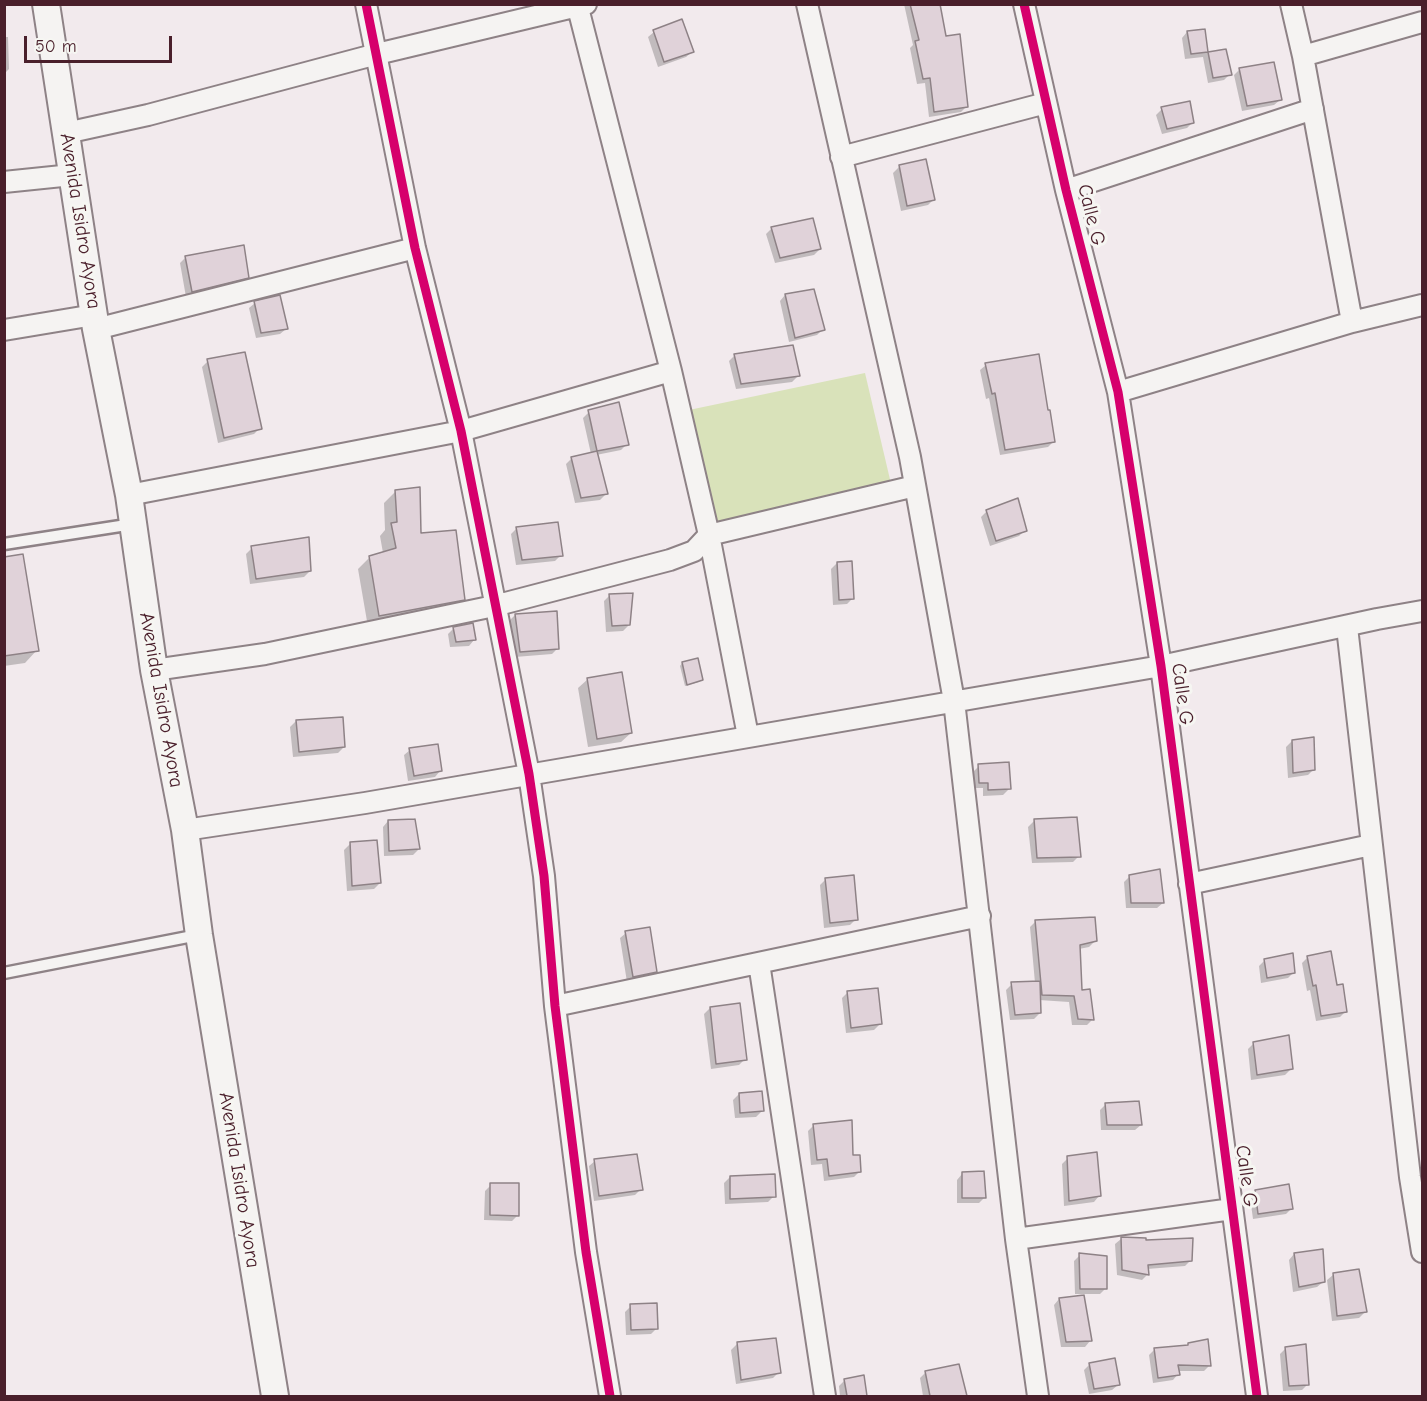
<!DOCTYPE html>
<html>
<head>
<meta charset="utf-8">
<style>
  body { margin:0 }
  #map { position:relative; width:1427px; height:1401px; overflow:hidden; background:#f2eaed; font-family:"Comic Neue",sans-serif }
  canvas { display:block }
  .frame { position:absolute; inset:0; border:6px solid #4a1f2b; pointer-events:none }
  .scale { position:absolute; left:24px; top:36px; width:148px; height:27px; box-sizing:border-box; border:3px solid #4a1f2b; border-top:0; padding-left:8px; font-size:18px; line-height:21px; white-space:nowrap; color:#4a1f2b; -webkit-text-stroke:4px #f6f6f2; paint-order:stroke }
</style>
</head>
<body>
<div id="map">
<canvas width="1427" height="1401"></canvas>
<div class="frame"></div>
<div class="scale">50 m</div>
</div>
<script>
const context = document.querySelector('canvas').getContext('2d');
context.lineJoin = 'round';
function paint(path, color) { context.fillStyle = color; context.fill(path, 'evenodd'); }
const toPath = rows => new Path2D(rows.map(r => 'M' + r).join(''));
function stroke(path, color, width, dash) { context.strokeStyle = color; context.lineWidth = width; context.lineCap = dash ? 'butt' : 'round'; context.setLineDash(dash || []); context.stroke(path); }
function label(font, color, halo, rows, align = 'center') {
  context.font = font + ' "Comic Neue",sans-serif'; context.lineWidth = 6; context.setLineDash([]); context.textBaseline = 'middle'; context.strokeStyle = halo; context.fillStyle = color; for (const [text, x, y, turn = 0] of rows) {
    context.save(); context.translate(x, y); context.rotate((+turn || 0) * Math.PI / 180); context.textAlign = isNaN(turn) ? turn : align; if (halo) context.strokeText(text, 0, 0); context.fillText(text, 0, 0); context.restore();
  }
}
paint(toPath([
  [865,373,892,488,711,525,689,410]
]), '#d9e2ba');
paint(toPath([
  [904,4,938,4,945,38,967,106,961,112,929,117,925,83,917,84,910,48,913,45],
  [1204,30,1207,53,1225,51,1230,74,1224,80,1208,83,1203,57,1185,59,1182,38,1187,32],
  [654,32,692,52,686,57,658,67,648,37],
  [4,37,8,37,9,69,4,74],
  [1240,69,1280,100,1274,105,1242,111,1234,75],
  [1162,109,1193,122,1187,128,1162,134,1156,115],
  [925,161,934,199,928,205,901,211,893,173,899,167],
  [772,228,820,249,814,255,775,263,766,234],
  [186,257,247,277,241,283,186,297,180,263],
  [785,295,823,329,817,335,789,342,780,301],
  [255,303,286,329,280,334,256,338,249,308],
  [735,355,798,376,792,382,736,389,729,361],
  [208,361,260,428,254,434,218,443,202,367],
  [986,365,1054,441,1048,447,1000,455,989,398,986,399,980,370],
  [589,412,627,444,621,450,596,455,606,494,600,500,575,503,566,464,572,458,591,454,583,418],
  [396,491,420,535,464,599,452,611,368,627,358,569,370,557,383,553,380,536,385,530,384,503],
  [987,511,1025,530,1019,536,990,546,981,517],
  [517,528,561,555,555,561,516,565,511,534],
  [252,548,310,571,304,577,250,584,246,554],
  [4,559,37,650,25,663,4,666],
  [837,563,853,598,847,604,833,605,831,569],
  [609,596,629,625,623,631,606,632,604,601],
  [515,615,558,648,552,654,515,657,509,621],
  [454,628,474,640,469,646,450,647,448,634],
  [682,663,702,680,699,682,685,686,680,666],
  [588,679,631,733,621,742,588,747,578,688],
  [296,721,344,747,338,753,293,757,290,727],
  [1292,741,1314,769,1308,775,1288,778,1286,747],
  [410,750,440,771,435,777,408,781,404,755],
  [979,766,1009,789,1003,795,983,796,983,788,974,788,973,772],
  [388,821,419,849,413,855,384,856,383,827],
  [1034,821,1079,856,1073,862,1032,863,1028,827],
  [350,844,380,883,374,889,347,891,344,850],
  [1130,876,1163,903,1157,908,1126,908,1124,882],
  [826,879,856,919,850,925,824,928,820,885],
  [1036,921,1095,941,1089,947,1079,949,1081,991,1093,1019,1087,1025,1072,1025,1069,1002,1039,1000,1040,1013,1034,1019,1010,1020,1006,990,1012,984,1035,983,1030,927],
  [626,933,656,972,650,977,627,982,620,938],
  [1308,957,1336,987,1346,1011,1340,1017,1316,1021,1310,990,1307,991,1302,963],
  [1265,960,1294,972,1288,978,1261,983,1259,966],
  [848,992,880,1024,874,1030,846,1033,842,998],
  [710,1008,745,1059,739,1065,711,1069,704,1014],
  [1254,1043,1291,1069,1285,1075,1251,1080,1248,1049],
  [739,1094,762,1111,756,1117,735,1118,733,1100],
  [1106,1104,1141,1125,1135,1130,1101,1130,1100,1110],
  [814,1125,851,1157,860,1171,854,1177,824,1181,822,1164,811,1165,808,1131],
  [1068,1158,1099,1196,1094,1202,1064,1206,1062,1164],
  [595,1161,641,1189,635,1195,594,1201,589,1166],
  [962,1174,984,1198,979,1203,957,1203,957,1180],
  [730,1177,774,1196,768,1202,725,1204,724,1183],
  [491,1185,517,1216,512,1221,484,1220,485,1191],
  [1255,1191,1292,1208,1286,1214,1253,1219,1250,1197],
  [1121,1239,1191,1260,1185,1266,1147,1269,1148,1274,1142,1280,1117,1275,1115,1244],
  [1294,1254,1323,1282,1317,1287,1293,1292,1289,1260],
  [1080,1255,1105,1289,1100,1294,1075,1294,1074,1261],
  [1333,1275,1365,1312,1359,1318,1332,1321,1327,1280],
  [1059,1299,1090,1341,1085,1347,1061,1347,1054,1305],
  [631,1306,657,1328,651,1334,626,1335,625,1312],
  [737,1344,779,1372,773,1378,736,1384,731,1350],
  [1189,1344,1209,1366,1204,1371,1178,1371,1178,1374,1173,1380,1153,1383,1149,1355,1155,1349,1186,1346],
  [1286,1348,1308,1384,1302,1390,1283,1391,1280,1354],
  [1090,1364,1118,1385,1112,1390,1089,1394,1084,1370],
  [958,1366,966,1396,923,1396,920,1378,926,1372],
  [862,1377,865,1396,840,1396,839,1386,845,1380]
]), '#0003');
const building = toPath([
  [910,4,940,4,946,36,960,34,968,107,934,112,930,78,923,79,915,41,919,40,910,4],
  [682,19,694,52,664,62,653,30,682,19],
  [1205,29,1208,52,1191,54,1187,31,1205,29],
  [1226,49,1232,75,1213,78,1208,52,1226,49],
  [1274,62,1282,100,1247,106,1239,68,1274,62],
  [1190,101,1194,123,1167,129,1161,107,1190,101],
  [926,159,935,200,907,206,899,165,926,159],
  [813,218,821,249,780,258,771,227,813,218],
  [244,245,249,278,192,292,185,256,244,245],
  [814,289,825,330,795,338,785,294,814,289],
  [280,295,288,329,261,333,254,301,280,295],
  [793,345,800,376,741,384,734,354,793,345],
  [245,352,262,429,224,438,207,359,245,352],
  [1039,354,1048,410,1050,410,1055,442,1005,450,995,393,992,394,985,363,1039,354],
  [619,402,629,445,597,451,588,410,619,402],
  [597,451,608,494,581,498,571,457,597,451],
  [420,487,421,533,456,530,465,600,379,616,369,556,396,548,391,523,397,522,395,490,420,487],
  [1018,498,1027,531,996,541,986,510,1018,498],
  [558,522,563,556,522,560,516,527,558,522],
  [309,537,311,571,256,579,251,546,309,537],
  [23,554,39,651,4,656,4,557,23,554],
  [852,561,854,599,839,600,837,562,852,561],
  [633,593,630,625,612,626,609,594,633,593],
  [557,611,559,649,520,652,515,614,557,611],
  [473,623,476,640,456,642,453,627,473,623],
  [698,658,703,680,687,685,682,662,698,658],
  [622,672,632,733,597,739,587,678,622,672],
  [343,717,345,747,299,752,296,720,343,717],
  [1314,737,1315,770,1293,773,1292,740,1314,737],
  [438,744,442,771,414,776,409,748,438,744],
  [1009,762,1011,789,988,790,988,783,979,783,978,764,1009,762],
  [1077,817,1081,857,1037,858,1034,819,1077,817],
  [415,819,420,849,389,851,388,820,415,819],
  [377,840,381,883,352,886,350,842,377,840],
  [1160,869,1164,903,1131,903,1129,875,1160,869],
  [854,875,858,920,830,923,825,878,854,875],
  [1095,917,1097,941,1080,945,1082,990,1090,989,1094,1020,1078,1019,1074,996,1042,995,1035,920,1095,917],
  [650,927,657,972,633,977,625,931,650,927],
  [1331,951,1337,985,1343,984,1347,1012,1321,1016,1316,985,1313,986,1307,956,1331,951],
  [1293,953,1295,973,1267,978,1264,959,1293,953],
  [1040,981,1041,1013,1015,1015,1011,982,1040,981],
  [878,988,882,1024,851,1028,847,991,878,988],
  [740,1003,747,1060,716,1064,710,1007,740,1003],
  [1289,1035,1293,1069,1257,1075,1253,1042,1289,1035],
  [762,1091,764,1111,740,1113,739,1093,762,1091],
  [1139,1101,1142,1125,1107,1125,1105,1103,1139,1101],
  [852,1120,853,1155,860,1155,861,1172,829,1176,827,1159,817,1160,813,1124,852,1120],
  [1097,1152,1101,1196,1069,1201,1067,1156,1097,1152],
  [637,1154,643,1190,599,1196,594,1159,637,1154],
  [984,1171,986,1198,962,1198,962,1172,984,1171],
  [775,1174,776,1197,730,1199,730,1176,775,1174],
  [490,1183,519,1183,519,1216,490,1215,490,1183],
  [1289,1184,1293,1209,1258,1214,1255,1190,1289,1184],
  [1121,1237,1146,1238,1146,1240,1193,1238,1192,1261,1148,1265,1149,1275,1122,1270,1121,1237],
  [1323,1249,1325,1282,1299,1287,1294,1253,1323,1249],
  [1079,1253,1107,1256,1107,1289,1080,1289,1079,1253],
  [1359,1269,1367,1312,1337,1316,1333,1273,1359,1269],
  [1084,1295,1092,1341,1066,1342,1059,1298,1084,1295],
  [657,1303,658,1329,631,1330,630,1304,657,1303],
  [776,1338,781,1373,741,1380,737,1342,776,1338],
  [1208,1339,1211,1366,1178,1365,1180,1375,1158,1378,1154,1348,1188,1345,1188,1343,1208,1339],
  [1306,1344,1309,1385,1289,1386,1285,1347,1306,1344],
  [1115,1358,1120,1385,1094,1389,1089,1363,1115,1358],
  [959,1364,967,1396,930,1396,925,1371,959,1364],
  [864,1375,867,1396,847,1396,844,1379,864,1375]
]);
paint(building, '#e0d2d9');
stroke(building, '#8e8286', 1.5);
const service = toPath([
  [4,544,133,524],
  [4,973,198,935]
]);
const minor = toPath([
  [366,4,415,248,461,431,529,774,544,876,555,1006,586,1252,610,1396],
  [577,4,671,371,709,535,748,736],
  [807,4,910,457,954,701,1016,1239,1038,1396],
  [1024,4,1066,190,1118,392,1161,666,1257,1396],
  [1291,4,1303,56,1352,322],
  [1303,56,1422,22],
  [66,133,148,115,377,54,586,4],
  [841,157,1046,103],
  [4,182,72,175],
  [1066,190,1313,109],
  [96,329,415,248],
  [4,330,94,315],
  [1118,392,1352,322,1422,305],
  [129,495,461,431,671,371],
  [1347,627,1410,1177,1422,1252],
  [154,670,265,654,494,606,670,560,694,551,709,535,915,486],
  [185,830,365,803,1161,666,1377,619,1422,611],
  [1189,884,1371,845],
  [759,963,825,1396],
  [555,1006,980,916],
  [1016,1239,1232,1209]
]);
const tertiary = toPath([
  [46,4,96,329,129,495,154,670,185,830,199,935,275,1396]
]);
stroke(service, '#8e8286', 15);
stroke(minor, '#8e8286', 24);
stroke(tertiary, '#8e8286', 30);
stroke(service, '#f5f3f2', 10);
stroke(minor, '#f5f3f2', 20);
stroke(tertiary, '#f5f3f2', 26);
stroke(toPath([
  [366,4,415,248,461,431,529,774,544,876,555,1006,586,1252,610,1396],
  [1024,4,1066,190,1118,392,1161,666,1257,1396]
]), '#d6006c', 9);
label('20px', '#4a1f2b', '#f6f6f2', [
  ["Calle G",1091,215,76],
  ["Avenida Isidro Ayora",80,221,81],
  ["Calle G",1182,694,82],
  ["Avenida Isidro Ayora",161,700,80],
  ["Calle G",1246,1176,82],
  ["Avenida Isidro Ayora",239,1180,81]
]);
</script>
</body>
</html>
